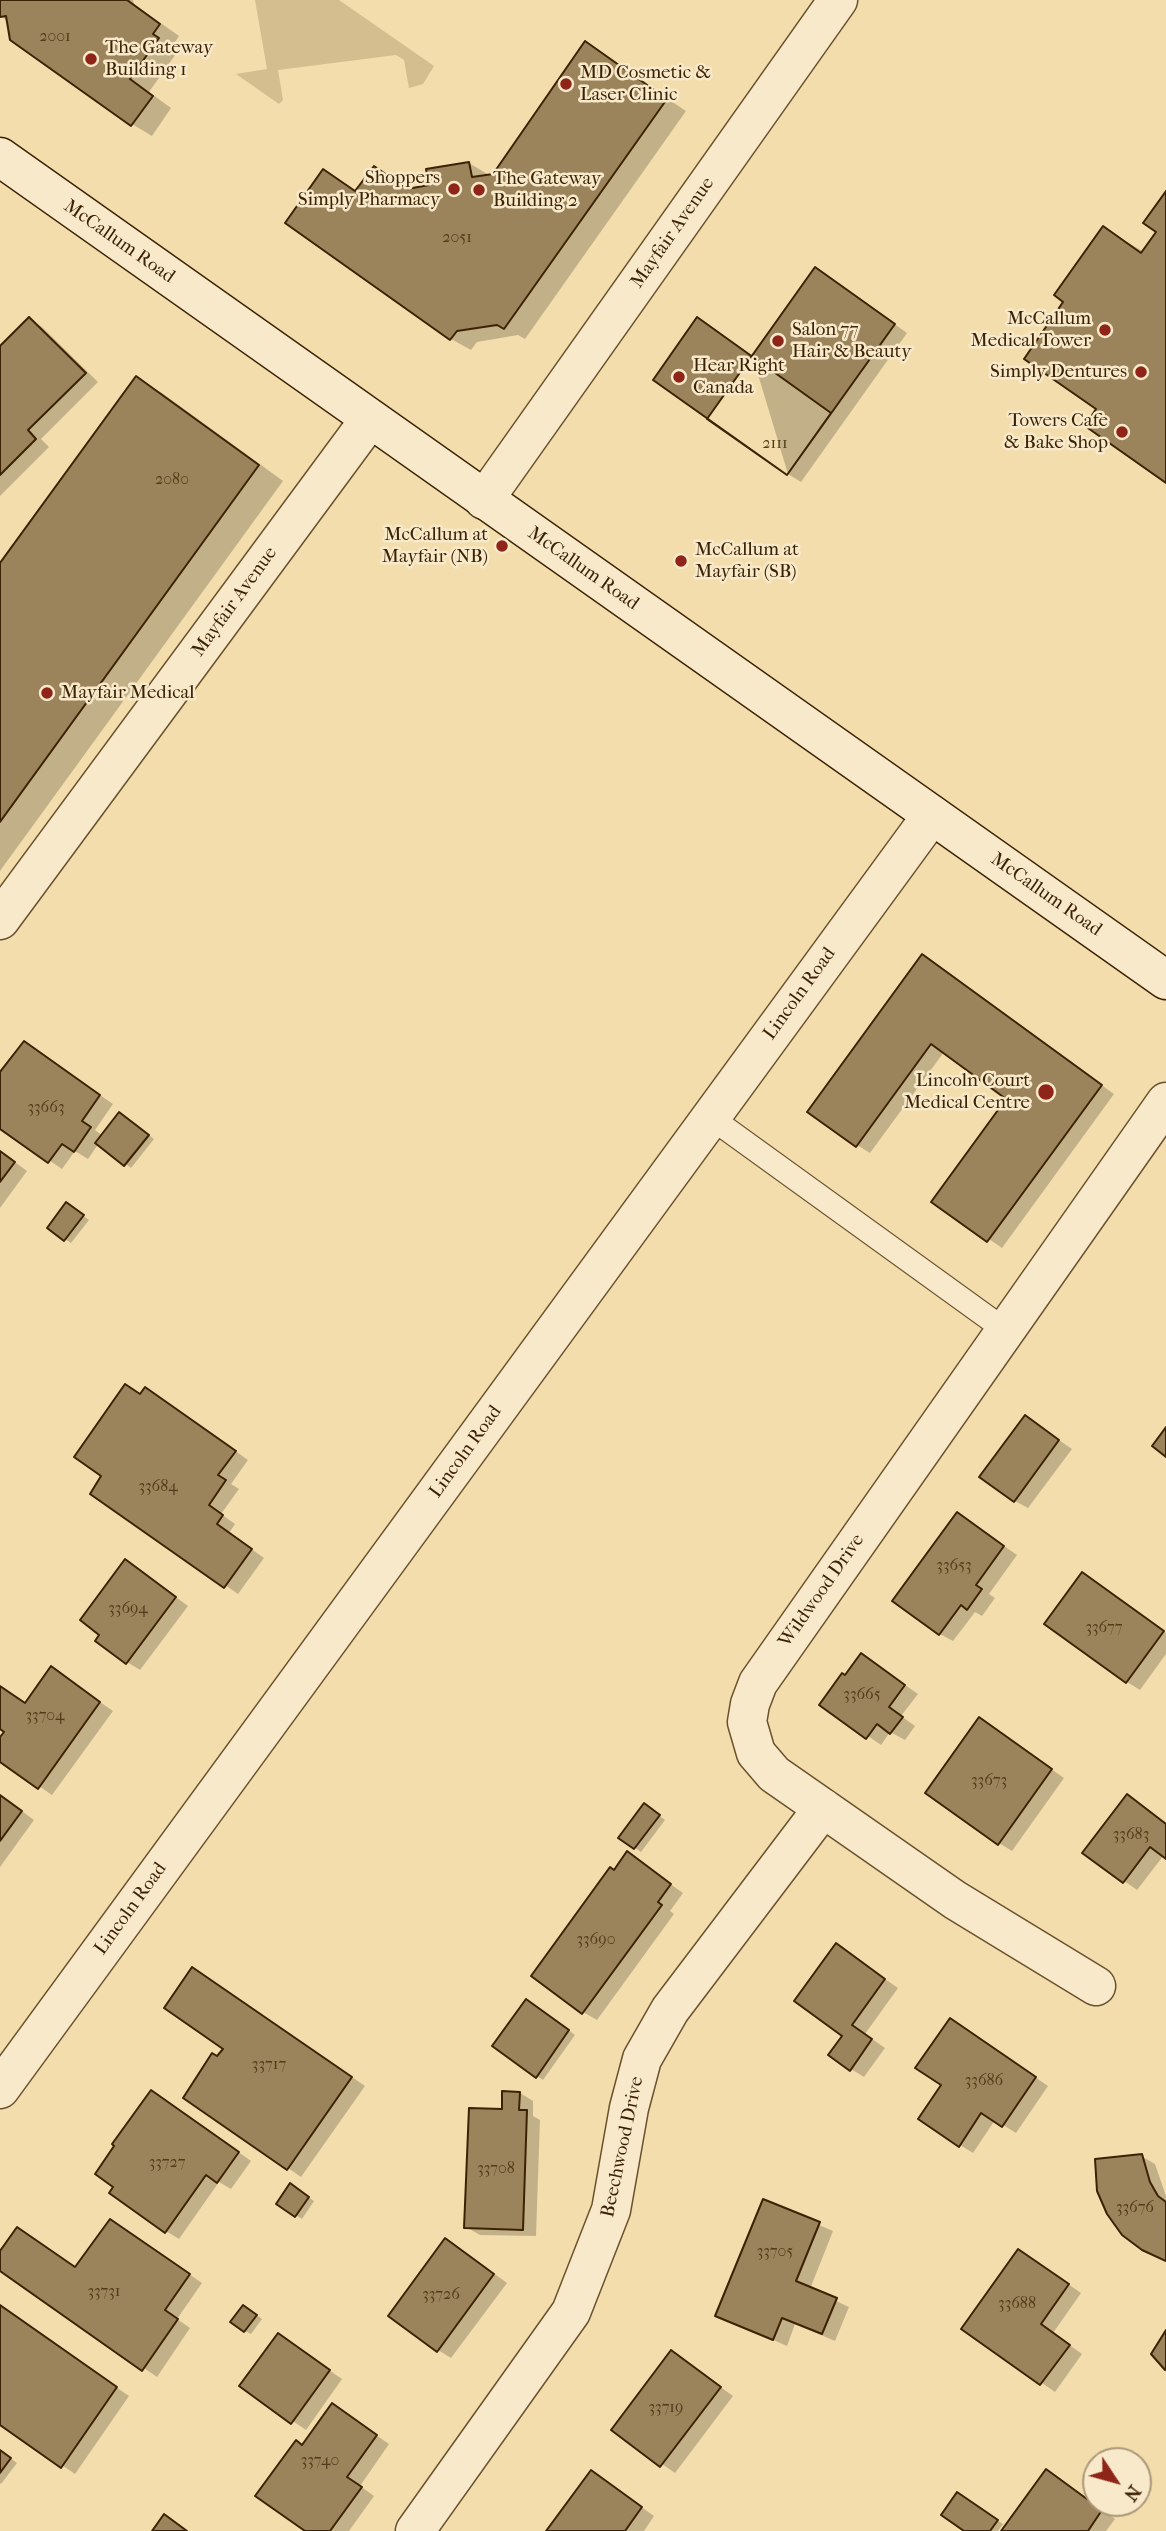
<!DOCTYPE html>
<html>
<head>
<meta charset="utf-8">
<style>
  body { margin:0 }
  #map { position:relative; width:1166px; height:2531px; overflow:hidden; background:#f3ddac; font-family:"IM FELL French Canon",serif }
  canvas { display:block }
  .north { position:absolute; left:1082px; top:2447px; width:70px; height:70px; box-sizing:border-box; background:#f7e9c9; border:2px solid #ac997a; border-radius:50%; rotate:126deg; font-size:19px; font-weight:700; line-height:28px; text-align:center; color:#3c2204 }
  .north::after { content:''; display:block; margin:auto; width:24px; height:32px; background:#8f2418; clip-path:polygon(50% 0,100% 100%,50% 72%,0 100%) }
</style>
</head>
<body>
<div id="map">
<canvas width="1166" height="2531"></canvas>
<div class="north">N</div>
</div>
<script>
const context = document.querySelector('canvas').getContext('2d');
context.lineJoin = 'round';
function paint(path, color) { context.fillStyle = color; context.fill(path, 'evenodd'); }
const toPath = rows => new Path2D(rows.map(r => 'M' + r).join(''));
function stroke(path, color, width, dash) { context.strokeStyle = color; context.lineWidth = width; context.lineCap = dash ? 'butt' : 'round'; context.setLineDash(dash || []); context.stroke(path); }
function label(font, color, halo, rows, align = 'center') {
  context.font = font + ' "IM FELL French Canon",serif'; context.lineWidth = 5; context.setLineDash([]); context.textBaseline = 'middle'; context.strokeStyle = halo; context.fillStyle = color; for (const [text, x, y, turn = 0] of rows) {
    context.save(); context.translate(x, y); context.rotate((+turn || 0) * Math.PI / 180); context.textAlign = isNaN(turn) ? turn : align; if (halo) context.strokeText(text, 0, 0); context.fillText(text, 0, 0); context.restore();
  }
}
paint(toPath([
  [255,0,339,0,434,66,423,84,409,88,404,60,396,55,278,70,283,100,279,104,236,74,267,69]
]), '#d4bd8f');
paint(toPath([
  [0,0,133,0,134,4,179,36,172,47,178,51,149,92,171,108,152,136,132,124,1,16],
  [585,44,686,111,525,339,518,335,477,342,471,350,451,339,287,223,324,171,357,192,375,168,410,190,431,186,469,163,489,175,494,175],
  [1166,194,1166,480,1098,409,1066,302,1103,228,1144,252,1159,232],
  [829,277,907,333,801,482,788,474,753,358],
  [29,319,42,327,98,382,41,439,49,447,0,496,0,349],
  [136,378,162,393,283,481,0,871,0,566],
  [922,956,1114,1094,1002,1248,934,1201,1009,1098,944,1052,870,1153,857,1145],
  [24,1043,113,1104,95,1130,103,1136,126,1118,154,1139,131,1168,99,1143,88,1159,75,1151,62,1169,0,1127,0,1073],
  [0,1151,27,1171,0,1208],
  [73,1208,89,1220,71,1243,49,1228],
  [142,1396,159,1397,248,1460,231,1484,239,1489,221,1514,235,1524,229,1533,264,1558,238,1594,92,1493,104,1476],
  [1025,1417,1072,1449,1028,1508,1015,1501],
  [958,1514,1017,1555,989,1594,995,1598,982,1616,975,1612,953,1641,940,1634],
  [138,1569,188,1606,140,1670,127,1662],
  [1095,1582,1166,1633,1166,1654,1140,1690,1127,1682],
  [862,1655,918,1694,901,1716,915,1726,905,1740,890,1732,881,1745,822,1704],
  [51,1668,113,1711,52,1795,0,1759,0,1740,7,1731,0,1726,0,1688,26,1704],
  [980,1719,1064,1778,1012,1851,999,1843],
  [0,1795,34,1820,0,1867],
  [1127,1796,1166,1823,1166,1857,1164,1855,1137,1890,1085,1853],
  [651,1809,665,1820,641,1852,621,1837],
  [628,1854,683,1893,670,1911,674,1914,597,2020,583,2012,615,1872],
  [836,1945,898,1988,865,2034,885,2048,864,2077,851,2069],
  [206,1977,365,2086,301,2177,185,2097,212,2055,218,2058,225,2048],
  [533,2004,575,2035,543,2080,537,2076],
  [964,2028,1048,2086,1016,2133,995,2120,973,2153,960,2145,943,2085],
  [520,2093,533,2101,533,2116,540,2120,536,2236,480,2235,466,2227,504,2111],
  [165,2100,251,2161,231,2189,219,2182,179,2239,166,2231],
  [1141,2156,1155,2164,1166,2196,1166,2260],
  [297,2189,314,2201,302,2219,278,2204],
  [764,2201,833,2231,810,2289,849,2307,835,2341,795,2324,787,2346,717,2315],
  [124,2229,202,2283,177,2319,190,2328,157,2377,0,2269,0,2254,77,2269],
  [459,2248,507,2283,451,2358,438,2350],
  [1032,2259,1081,2293,1053,2333,1082,2354,1055,2392,964,2329],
  [0,2307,129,2396,75,2474,0,2423],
  [250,2310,262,2319,251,2334,245,2331],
  [278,2335,342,2379,306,2430,241,2386],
  [672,2352,733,2396,675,2473,613,2430],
  [332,2405,389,2444,360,2486,374,2496,349,2531,308,2531,303,2446],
  [0,2450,17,2463,1,2484,0,2483],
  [592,2472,654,2516,644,2531,548,2531],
  [1060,2479,1115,2519,1106,2531,1004,2531],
  [964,2498,1003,2524,998,2531,967,2531]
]), '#0003');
const building = toPath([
  [0,0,127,0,160,24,153,34,159,38,130,79,153,96,131,126,10,40,6,16,0,17,0,0],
  [585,41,667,99,504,329,497,325,457,331,450,340,285,223,323,169,355,191,374,166,407,189,429,185,426,169,469,162,472,177,493,174,585,41],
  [1166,191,1166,483,1085,426,1096,409,1024,359,1063,302,1054,295,1103,226,1141,253,1156,232,1143,223,1166,191],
  [815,267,895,324,787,475,707,419,815,267],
  [29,317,86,373,28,430,36,439,0,475,0,346,29,317],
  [697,317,831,413,787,475,653,380,697,317],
  [136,376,259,465,0,822,0,563,136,376],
  [922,954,1102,1085,987,1242,931,1202,1006,1099,931,1044,856,1147,807,1112,922,954],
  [24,1041,100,1095,82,1121,91,1127,74,1152,62,1144,48,1163,0,1129,0,1072,24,1041],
  [119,1112,149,1135,124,1166,95,1143,119,1112],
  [0,1151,15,1162,0,1182,0,1151],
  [66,1202,84,1215,64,1241,47,1228,66,1202],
  [125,1384,140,1394,145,1387,236,1451,218,1475,226,1480,209,1505,223,1515,217,1524,252,1549,224,1588,90,1494,101,1476,74,1457,125,1384],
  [1025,1415,1059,1440,1014,1502,979,1477,1025,1415],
  [1166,1427,1166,1457,1152,1446,1166,1427],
  [957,1512,1004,1546,976,1585,982,1589,967,1610,961,1605,939,1635,892,1601,957,1512],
  [125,1559,176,1597,126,1664,95,1641,99,1635,80,1620,125,1559],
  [1082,1572,1164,1631,1126,1683,1044,1624,1082,1572],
  [861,1653,905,1685,889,1707,903,1717,890,1734,877,1724,866,1739,819,1705,842,1673,845,1675,861,1653],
  [51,1666,100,1702,38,1789,0,1762,0,1737,4,1732,0,1729,0,1686,25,1703,51,1666],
  [979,1717,1052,1769,998,1845,925,1793,979,1717],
  [1127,1794,1166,1824,1166,1859,1150,1847,1123,1883,1082,1853,1127,1794],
  [0,1795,22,1811,0,1841,0,1795],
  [644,1803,660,1815,634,1849,618,1838,644,1803],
  [627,1851,671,1884,658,1902,662,1905,582,2014,531,1976,610,1867,614,1870,627,1851],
  [836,1943,885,1979,852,2025,872,2039,850,2071,828,2055,842,2036,794,2001,836,1943],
  [192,1967,352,2077,287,2170,183,2098,212,2053,217,2056,223,2049,164,2008,192,1967],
  [526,1999,569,2030,536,2078,492,2046,526,1999],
  [950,2018,1036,2077,1002,2127,981,2113,959,2147,918,2119,941,2085,915,2068,950,2018],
  [151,2090,239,2152,217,2183,206,2175,165,2233,109,2193,113,2187,95,2174,114,2146,112,2144,151,2090],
  [502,2091,520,2092,519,2110,527,2110,523,2230,464,2228,469,2108,502,2109,502,2091],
  [1142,2154,1150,2182,1158,2196,1166,2202,1166,2261,1142,2250,1122,2235,1107,2214,1097,2191,1095,2159,1142,2154],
  [290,2183,309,2197,295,2217,276,2204,290,2183],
  [763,2199,820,2222,796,2281,837,2298,822,2334,782,2318,773,2340,715,2316,763,2199],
  [110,2219,190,2274,165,2310,178,2319,142,2371,0,2271,0,2251,17,2227,75,2267,110,2219],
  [445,2238,494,2274,437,2352,388,2316,445,2238],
  [1018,2249,1069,2284,1041,2324,1070,2345,1040,2385,961,2329,1018,2249],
  [0,2305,117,2387,61,2468,0,2425,0,2305],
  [243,2305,257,2315,244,2332,230,2322,243,2305],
  [1166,2330,1166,2369,1165,2370,1151,2354,1166,2330],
  [278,2333,330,2370,291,2424,239,2386,278,2333],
  [671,2350,721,2387,660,2467,611,2430,671,2350],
  [332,2403,377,2435,347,2477,362,2487,330,2531,305,2531,255,2496,296,2440,302,2445,332,2403],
  [0,2450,11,2458,0,2473,0,2450],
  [1046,2469,1102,2510,1088,2531,1001,2531,1046,2469],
  [591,2470,642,2507,625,2531,546,2531,591,2470],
  [957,2492,998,2520,990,2531,964,2531,941,2515,957,2492],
  [164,2514,187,2531,152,2531,164,2514]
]);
paint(building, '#9b835b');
stroke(building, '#3c2204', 2);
const lane = toPath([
  [710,1117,1005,1330]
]);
const street = toPath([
  [484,500,838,0],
  [0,920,370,419],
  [1096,1986,955,1900,774,1774,756,1753,747,1722,750,1704,758,1683,1166,1102],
  [0,2089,932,815],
  [415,2531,571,2312,611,2210,629,2108,642,2059,670,2010,823,1808]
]);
const secondary = toPath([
  [0,157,1166,980]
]);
stroke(lane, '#6a512e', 25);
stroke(street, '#6a512e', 41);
stroke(secondary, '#3c2204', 41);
stroke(lane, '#f7e9c9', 23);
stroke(street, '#f7e9c9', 38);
stroke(secondary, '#f7e9c9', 38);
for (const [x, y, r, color] of [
  [91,59,7,"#8f2418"],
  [566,84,7,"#8f2418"],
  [454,189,7,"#8f2418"],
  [479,190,7,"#8f2418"],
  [1105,330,7,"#8f2418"],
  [778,341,7,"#8f2418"],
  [1141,372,7,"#8f2418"],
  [679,377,7,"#8f2418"],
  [1122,432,7,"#8f2418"],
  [502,546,7,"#8f2418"],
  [681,561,7,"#8f2418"],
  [47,693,7,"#8f2418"],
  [1046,1092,9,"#8f2418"]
]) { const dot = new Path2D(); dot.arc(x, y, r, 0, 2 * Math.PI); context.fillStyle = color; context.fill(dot); stroke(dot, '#f7e9c9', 2.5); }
label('16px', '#543a1a', null, [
  ["2001",55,37],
  ["2051",457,238],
  ["2111",775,444],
  ["2080",172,480],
  ["33663",46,1108],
  ["33684",158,1487],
  ["33653",954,1566],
  ["33694",128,1609],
  ["33677",1104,1628],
  ["33665",862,1695],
  ["33704",45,1716],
  ["33673",989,1781],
  ["33683",1131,1835],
  ["33690",596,1940],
  ["33717",269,2065],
  ["33686",984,2081],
  ["33727",167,2163],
  ["33708",496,2169],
  ["33676",1135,2208],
  ["33705",775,2252],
  ["33731",104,2292],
  ["33726",441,2295],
  ["33688",1017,2304],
  ["33719",666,2408],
  ["33740",320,2461]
]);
label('19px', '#3c2204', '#f7e9c9', [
  ["The Gateway",105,48],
  ["Building 1",105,70],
  ["MD Cosmetic &",580,73],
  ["Laser Clinic",580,95],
  ["Shoppers",440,178,"right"],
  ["Simply Pharmacy",440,200,"right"],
  ["The Gateway",493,179],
  ["Building 2",493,201],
  ["McCallum",1091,319,"right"],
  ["Medical Tower",1091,341,"right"],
  ["Salon 77",792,330],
  ["Hair & Beauty",792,352],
  ["Hear Right",693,366],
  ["Canada",693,388],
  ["Simply Dentures",1127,372,"right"],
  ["Towers Cafe",1108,421,"right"],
  ["& Bake Shop",1108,443,"right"],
  ["McCallum at",488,535,"right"],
  ["Mayfair (NB)",488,557,"right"],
  ["McCallum at",695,550],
  ["Mayfair (SB)",695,572],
  ["Mayfair Medical",61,693],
  ["Lincoln Court",1030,1081,"right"],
  ["Medical Centre",1030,1103,"right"]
], 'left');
label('19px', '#3c2204', '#f7e9c9', [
  ["Mayfair Avenue",673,233,-55],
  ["McCallum Road",119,242,35],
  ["McCallum Road",583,569,35],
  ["Mayfair Avenue",235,602,-54],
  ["McCallum Road",1046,895,35],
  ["Lincoln Road",800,994,-54],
  ["Lincoln Road",466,1452,-54],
  ["Wildwood Drive",822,1591,-55],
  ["Lincoln Road",131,1909,-54],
  ["Beechwood Drive",623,2147,-78]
]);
</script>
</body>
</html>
